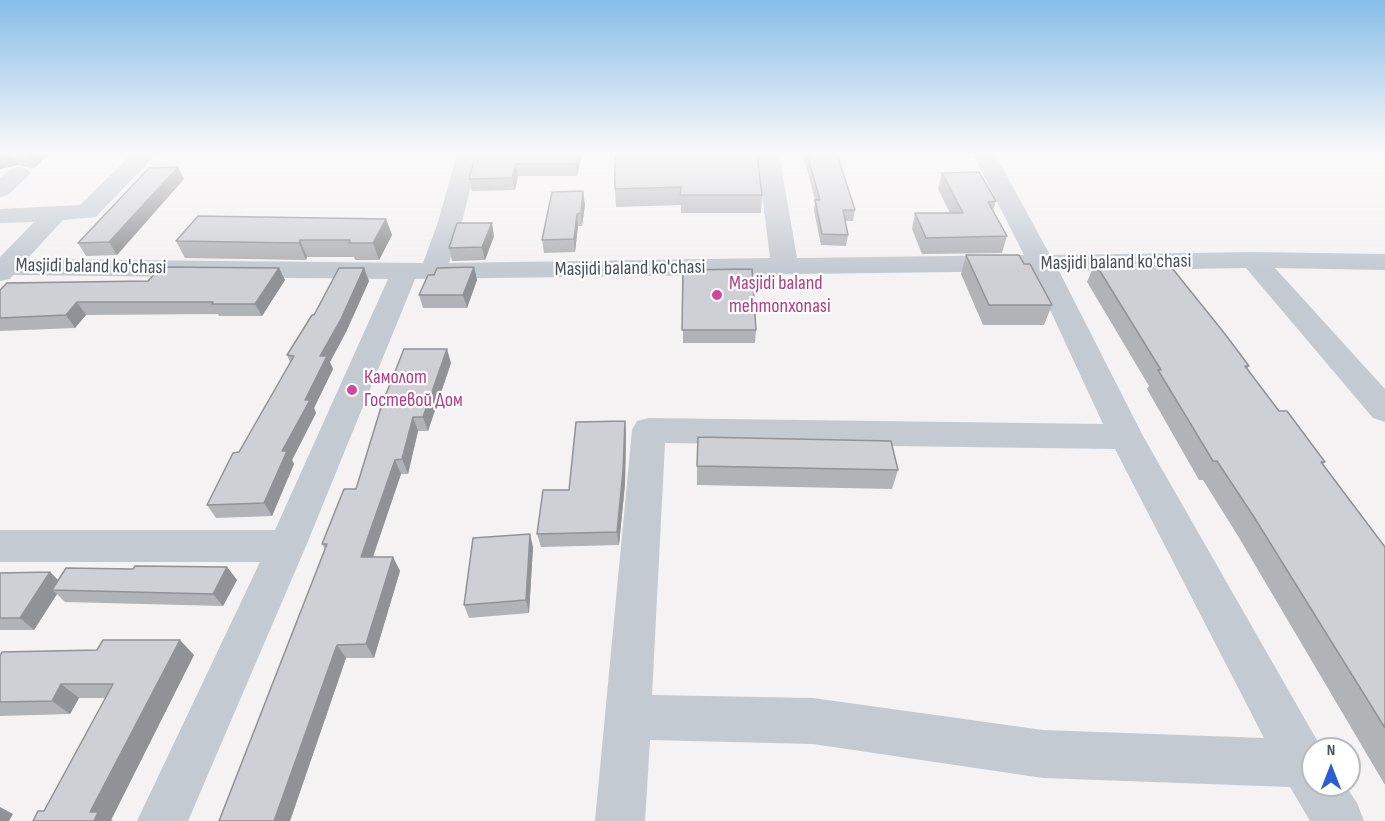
<!DOCTYPE html>
<html>
<head>
<meta charset="utf-8">
<style>
  body { margin:0 }
  #map { position:relative; width:1385px; height:821px; overflow:hidden; background:#f4f2f2; font-family:"Sofia Sans Condensed",sans-serif }
  canvas { display:block }
  .north { position:absolute; left:1301px; top:737px; width:60px; height:60px; box-sizing:border-box; background:#fff; border:2px solid #b7babe; border-radius:50%; rotate:0deg; font-size:16px; font-weight:700; line-height:24px; text-align:center; color:#4b525d }
  .north::after { content:''; display:block; margin:auto; width:21px; height:27px; background:#2b5dd4; clip-path:polygon(50% 0,100% 100%,50% 72%,0 100%) }
</style>
</head>
<body>
<div id="map">
<canvas width="1385" height="821"></canvas>
<div class="north">N</div>
</div>
<script>
const context = document.querySelector('canvas').getContext('2d');
context.lineJoin = 'round';
const toPath = rows => new Path2D(rows.map(r => 'M' + r).join(''));
function paint(path, color) { context.fillStyle = color; context.fill(path, 'evenodd'); }
function stroke(path, color, width, dash) { context.strokeStyle = color; context.lineWidth = width; context.lineCap = dash ? 'butt' : 'round'; context.setLineDash(dash || []); context.stroke(path); }
function label(font, color, halo, rows, align = 'center') {
  context.font = font + ' "Sofia Sans Condensed",sans-serif'; context.lineWidth = 4.5; context.setLineDash([]); context.textBaseline = 'middle'; context.strokeStyle = halo; context.fillStyle = color; for (const [text, x, y, turn = 0] of rows) {
    context.save(); context.translate(x, y); context.rotate((+turn || 0) * Math.PI / 180); context.textAlign = isNaN(turn) ? turn : align; if (halo) context.strokeText(text, 0, 0); context.fillText(text, 0, 0); context.restore();
  }
}
paint(toPath([
  [132,154,156,154,96,217,63,220,27,259,423,263,438,222,457,154,479,154,462,222,449,263,770,258,757,154,779,154,797,258,1024,255,973,154,995,154,1050,255,1253,252,1385,254,1385,270,1275,268,1385,389,1385,422,1373,418,1246,268,1059,271,1143,436,1322,749,1313,749,1313,785,1345,785,1357,803,1364,821,1310,821,1290,787,1043,778,813,744,650,740,645,821,595,821,632,430,637,421,649,418,1103,424,1032,271,415,279,306,546,188,821,137,821,260,562,0,562,0,530,275,530,388,279,13,275,10,279,0,281,0,257,34,222,0,223,0,209,80,205,132,154],
  [665,443,1115,449,1264,738,1043,730,813,698,652,695,665,443],
  [19,167,27,169,30,174,8,195,0,197,0,178,11,169,19,167]
]), '#c4cad2');
paint(toPath([
  [0,154,49,154,34,168,29,168,18,165,0,169],
  [582,154,577,176,518,176,515,190,472,191,469,179,475,157],
  [615,154,762,195,761,213,681,213,681,205,616,207,615,189],
  [803,154,837,154,855,210,853,221,845,221,848,235,846,246,821,245,814,211,815,200],
  [942,173,996,201,993,211,1007,236,1002,253,922,254,912,229,915,213,950,213,938,189],
  [184,179,117,255,86,256,78,243],
  [585,204,582,226,578,226,575,252,544,253,542,240],
  [386,219,392,235,379,260,355,260,354,257,307,257,306,260,185,258,176,241],
  [494,236,485,260,452,261,449,248],
  [966,255,1024,264,1052,305,1044,325,983,325,961,274],
  [1095,263,1249,366,1247,369,1279,411,1325,462,1323,464,1385,547,1385,785,1238,536,1203,480,1199,480,1147,389,1149,386,1087,282],
  [474,267,477,280,467,308,423,308,419,295,434,275],
  [279,268,285,280,262,316,219,316,218,314,86,315,75,328,0,331,0,290,148,281],
  [683,270,756,330,755,343,683,343],
  [369,281,346,332,330,362,333,369,314,408,316,413,292,460,294,464,272,516,216,518,207,505,239,452,290,362,287,355,314,315],
  [451,363,428,431,418,431,408,474,401,474,373,557,393,557,400,571,374,658,346,658,290,821,325,549,322,544,356,489],
  [625,421,626,434,625,484,619,545,541,547,537,534,569,490],
  [697,466,898,470,892,489,697,485],
  [533,547,529,613,469,618,464,605],
  [227,567,237,580,223,606,65,602,57,594,34,630,0,630,0,573,50,572,58,580,133,569],
  [194,655,111,820,113,821,33,821,44,811,106,698,79,698,70,714,0,716,0,656]
]), '#b2b3b7');
paint(toPath([
  [4,154,11,154,18,165,0,169,0,155],
  [28,154,49,154,34,168,26,156],
  [578,154,582,154,577,176,576,164],
  [516,164,518,176,515,190,512,178],
  [178,167,184,179,117,255,109,242],
  [583,191,585,204,582,226,581,213],
  [577,214,578,226,575,252,574,239],
  [386,219,392,235,379,260,373,243],
  [492,223,494,236,485,260,482,247],
  [300,240,307,257,306,260,299,243],
  [474,267,477,280,467,308,463,295],
  [279,268,285,280,262,316,255,304],
  [364,268,369,281,346,332,330,362,333,369,314,408,316,413,292,460,294,464,272,516,264,503,282,451,305,400,320,356],
  [77,302,86,315,75,328,66,315],
  [447,349,451,363,428,431,423,417],
  [413,417,418,431,408,474,402,459],
  [625,421,626,434,625,484,619,545,617,532],
  [395,460,401,474,368,571,361,557],
  [530,534,533,547,529,613,526,600],
  [393,557,400,571,374,658,366,644],
  [227,567,237,580,223,606,213,594],
  [50,572,63,585,52,590,57,594,34,630,20,618],
  [180,640,194,655,111,820,113,821,94,821,90,812],
  [337,645,346,658,290,821,274,821],
  [61,684,79,698,70,714,52,701],
  [0,807,13,814,9,821,0,821]
]), '#919295');
const building = toPath([
  [15,154,28,154,26,156,21,156,15,154],
  [479,154,578,154,576,164,516,164,512,178,469,179,475,157,478,157,479,154],
  [615,154,757,154,762,195,680,195,681,187,615,189,615,154],
  [807,154,837,154,855,210,843,210,848,235,822,234,815,200,820,200,807,154],
  [178,167,109,242,78,243,149,168,178,167],
  [979,172,996,201,988,202,1007,236,926,238,915,213,963,213,942,173,979,172],
  [583,191,581,213,577,214,574,239,542,240,552,192,583,191],
  [198,216,386,219,373,243,349,243,350,240,300,240,299,243,176,241,198,216],
  [457,223,492,223,482,247,449,248,457,223],
  [966,255,1019,255,1024,264,1030,264,1052,305,989,305,966,255],
  [1095,263,1168,263,1225,334,1249,366,1245,366,1279,411,1287,411,1325,462,1321,462,1385,547,1385,728,1254,517,1217,461,1213,461,1158,370,1161,370,1095,263],
  [161,267,279,268,255,304,212,304,213,302,77,302,66,315,0,318,0,290,7,283,148,281,161,267],
  [474,267,463,295,419,295,428,275,434,275,437,268,474,267],
  [339,268,364,268,341,319,320,356,327,356,305,400,310,400,282,451,287,451,264,503,207,505,233,453,239,452,294,356,287,355,312,315,314,315,339,268],
  [752,269,756,330,682,330,683,270,752,269],
  [404,349,447,349,423,417,413,417,402,459,395,460,361,557,393,557,366,644,337,645,274,821,219,821,327,544,322,544,344,489,356,489,382,404,404,349],
  [625,421,623,471,617,532,537,534,543,490,569,490,576,422,625,421],
  [698,437,891,441,898,470,697,466,698,437],
  [530,534,526,600,464,605,473,538,530,534],
  [135,566,227,567,213,594,52,590,66,568,133,569,135,566],
  [50,572,20,618,0,618,0,573,50,572],
  [103,640,180,640,90,812,98,812,94,821,33,821,38,811,44,811,113,684,61,684,52,701,0,702,0,656,2,652,97,650,103,640]
]);
paint(building, '#cfd0d5');
stroke(building, '#919295', 1.5);
const sky = context.createLinearGradient(0, 0, 0, 269);
sky.addColorStop(0, '#87bde7');
sky.addColorStop(0.57, '#faf9f9');
sky.addColorStop(1, '#faf9f900');
context.fillStyle = sky;
context.fillRect(0, 0, 1385, 269);
for (const [x, y, r, color] of [
  [717,295,6,"#d1479c"],
  [352,390,6,"#d1479c"]
]) { const dot = new Path2D(); dot.arc(x, y, r, 0, 2 * Math.PI); context.fillStyle = color; context.fill(dot); stroke(dot, '#fff', 2); }
label('20px', '#4b525d', '#fff', [
  ["Masjidi baland ko'chasi",1116,263,-1],
  ["Masjidi baland ko'chasi",91,267,1],
  ["Masjidi baland ko'chasi",630,269,-1]
]);
label('20px', '#b23c85', '#fff', [
  ["Masjidi baland",729,284],
  ["mehmonxonasi",729,307],
  ["Камолот",364,378],
  ["Гостевой Дом",364,401]
], 'left');
</script>
</body>
</html>
